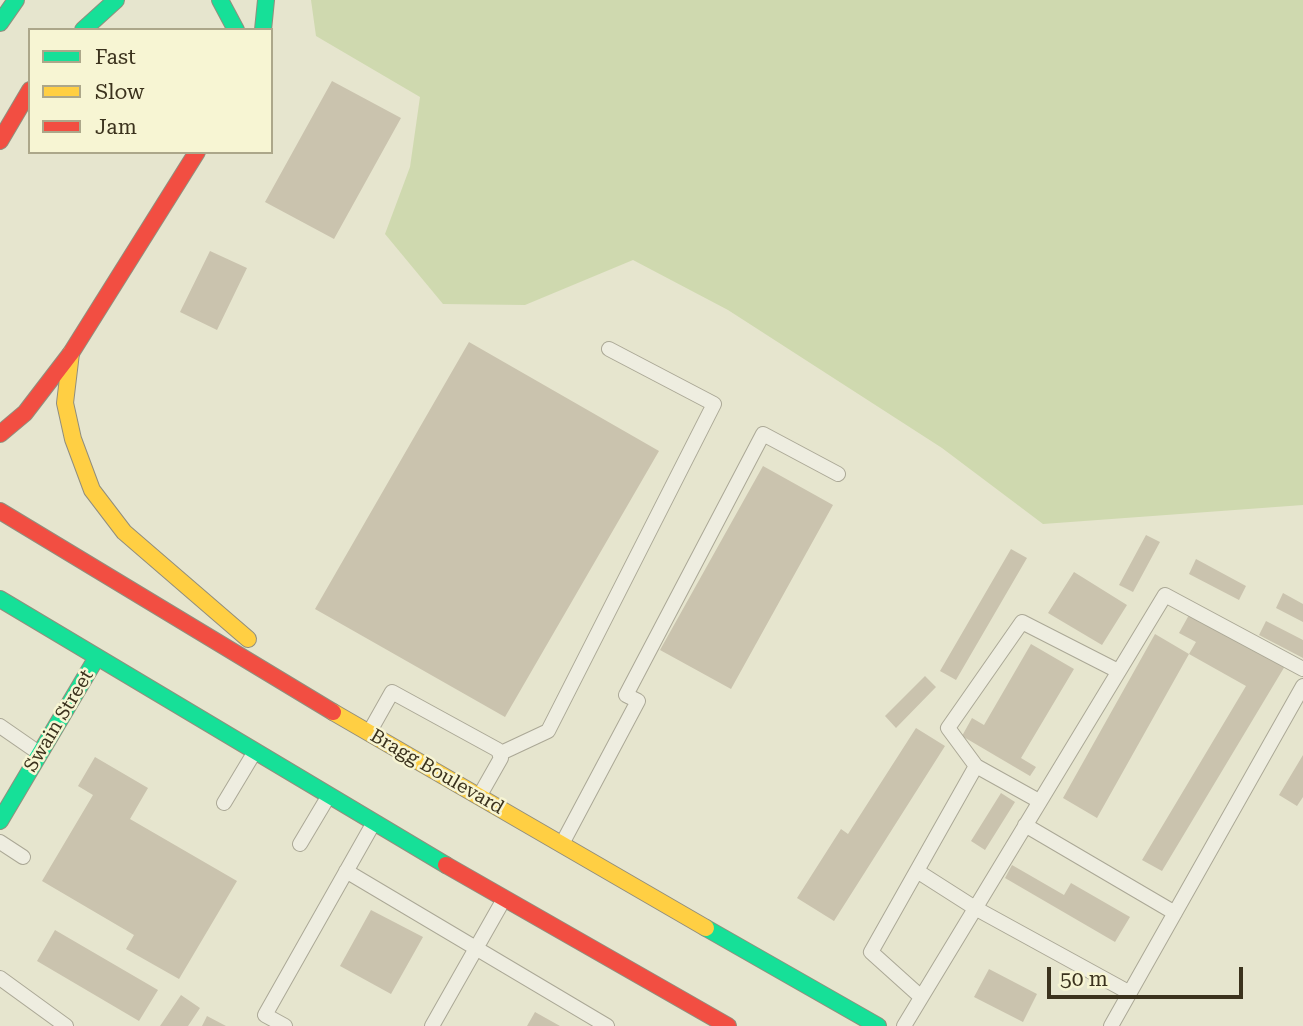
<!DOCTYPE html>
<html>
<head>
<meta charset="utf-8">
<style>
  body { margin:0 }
  #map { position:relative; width:1303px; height:1026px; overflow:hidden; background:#e6e5ce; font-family:"Roboto Serif",serif }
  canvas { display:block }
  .legend { position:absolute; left:28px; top:28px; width:245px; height:126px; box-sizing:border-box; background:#f7f5d3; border:2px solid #aca78a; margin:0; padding:9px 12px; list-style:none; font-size:21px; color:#3b321d }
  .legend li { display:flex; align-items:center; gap:14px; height:35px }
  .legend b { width:35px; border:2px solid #aca78a }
  .scale { position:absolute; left:1047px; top:967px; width:196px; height:32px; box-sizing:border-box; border:4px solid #3b321d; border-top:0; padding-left:9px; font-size:21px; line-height:24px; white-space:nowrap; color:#3b321d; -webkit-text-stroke:5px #f7f5d3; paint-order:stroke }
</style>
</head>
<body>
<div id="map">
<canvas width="1303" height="1026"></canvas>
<ul class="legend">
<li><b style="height:9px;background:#16e098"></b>Fast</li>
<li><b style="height:9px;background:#ffcf43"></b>Slow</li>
<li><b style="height:9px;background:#f24e42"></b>Jam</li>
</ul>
<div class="scale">50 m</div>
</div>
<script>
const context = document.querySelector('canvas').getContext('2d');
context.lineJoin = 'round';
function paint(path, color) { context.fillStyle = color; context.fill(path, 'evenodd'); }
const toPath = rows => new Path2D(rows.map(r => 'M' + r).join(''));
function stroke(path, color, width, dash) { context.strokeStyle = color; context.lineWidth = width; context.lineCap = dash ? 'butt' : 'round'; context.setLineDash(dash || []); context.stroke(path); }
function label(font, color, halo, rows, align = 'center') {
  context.font = font + ' "Roboto Serif",serif'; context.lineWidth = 5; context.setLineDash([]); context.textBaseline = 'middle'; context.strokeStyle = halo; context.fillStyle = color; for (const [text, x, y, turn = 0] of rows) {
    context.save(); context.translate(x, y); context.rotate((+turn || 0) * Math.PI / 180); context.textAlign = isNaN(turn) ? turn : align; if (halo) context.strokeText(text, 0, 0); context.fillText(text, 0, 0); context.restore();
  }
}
paint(toPath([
  [311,0,1303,0,1303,505,1043,524,942,448,728,310,633,260,525,305,443,304,385,234,410,167,420,97,316,36]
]), '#cfd9af');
paint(toPath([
  [332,81,401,118,334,239,265,202],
  [210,251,247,268,217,330,180,312],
  [469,342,659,451,505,717,315,609],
  [763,466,833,505,731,689,660,650],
  [1146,535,1160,542,1133,592,1119,585],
  [1011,549,1027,558,956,680,940,671],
  [1196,559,1246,586,1239,600,1189,574],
  [1074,572,1127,605,1102,645,1048,613],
  [1283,593,1303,604,1303,622,1276,608],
  [1189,615,1285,666,1162,871,1142,860,1246,686,1189,654,1196,642,1179,633],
  [1266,621,1303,640,1303,658,1259,635],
  [1155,634,1189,654,1097,818,1063,798],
  [1031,644,1074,669,1021,758,1036,767,1030,776,962,736,972,718,984,725],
  [925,676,936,687,896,728,885,716],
  [916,728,945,746,834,921,797,898,841,829,848,834],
  [1303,755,1303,797,1297,806,1279,795],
  [95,757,148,788,130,819,237,881,179,979,126,949,134,935,42,881,93,795,78,786],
  [1001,793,1015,802,985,850,971,841],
  [1012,865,1064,895,1071,883,1130,917,1115,942,1005,878],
  [371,910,423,937,391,994,340,966],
  [55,930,158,990,139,1021,37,961],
  [989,969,1037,994,1023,1022,974,997],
  [181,995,200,1008,188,1026,160,1026],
  [535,1012,560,1026,527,1026],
  [207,1016,226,1026,202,1026]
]), '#cac3ae');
const lane = toPath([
  [0,726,39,753],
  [370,731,392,692,498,750,501,758,480,795],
  [501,753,548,731,714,404,609,349],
  [976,766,1039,801],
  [224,803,254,753],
  [1025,825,1175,913],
  [0,842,23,857],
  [563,842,638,701,626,695,763,434,838,474],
  [300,844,328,797],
  [346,871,607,1026],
  [917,871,975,908,1130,993],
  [0,978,66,1026],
  [921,997,871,952,976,766,948,728,1022,622,1118,671],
  [285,1026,265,1015,373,824],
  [432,1026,504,899],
  [904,1026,1165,595,1303,669],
  [1111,1026,1303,686]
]);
const fast = toPath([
  [220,0,236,30],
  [0,23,16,0],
  [83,30,116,0],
  [263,30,266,0],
  [0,599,446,865],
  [0,821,97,657],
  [706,928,878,1026]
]);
const slow = toPath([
  [71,353,65,403,73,439,92,490,124,532,248,639],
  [333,712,706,928]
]);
const jam = toPath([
  [0,141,30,90],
  [0,434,25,413,71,353,197,152],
  [0,511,333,712],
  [446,865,728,1026]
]);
stroke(lane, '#aba896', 16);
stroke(fast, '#918e7d', 18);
stroke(slow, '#918e7d', 18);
stroke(jam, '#918e7d', 18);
stroke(lane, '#eeede0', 14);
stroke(fast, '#16e098', 16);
stroke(slow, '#ffcf43', 16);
stroke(jam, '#f24e42', 16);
label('19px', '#3b321d', '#f7f5d3', [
  ["Swain Street",59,721,-59],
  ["Bragg Boulevard",437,772,30]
]);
</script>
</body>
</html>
